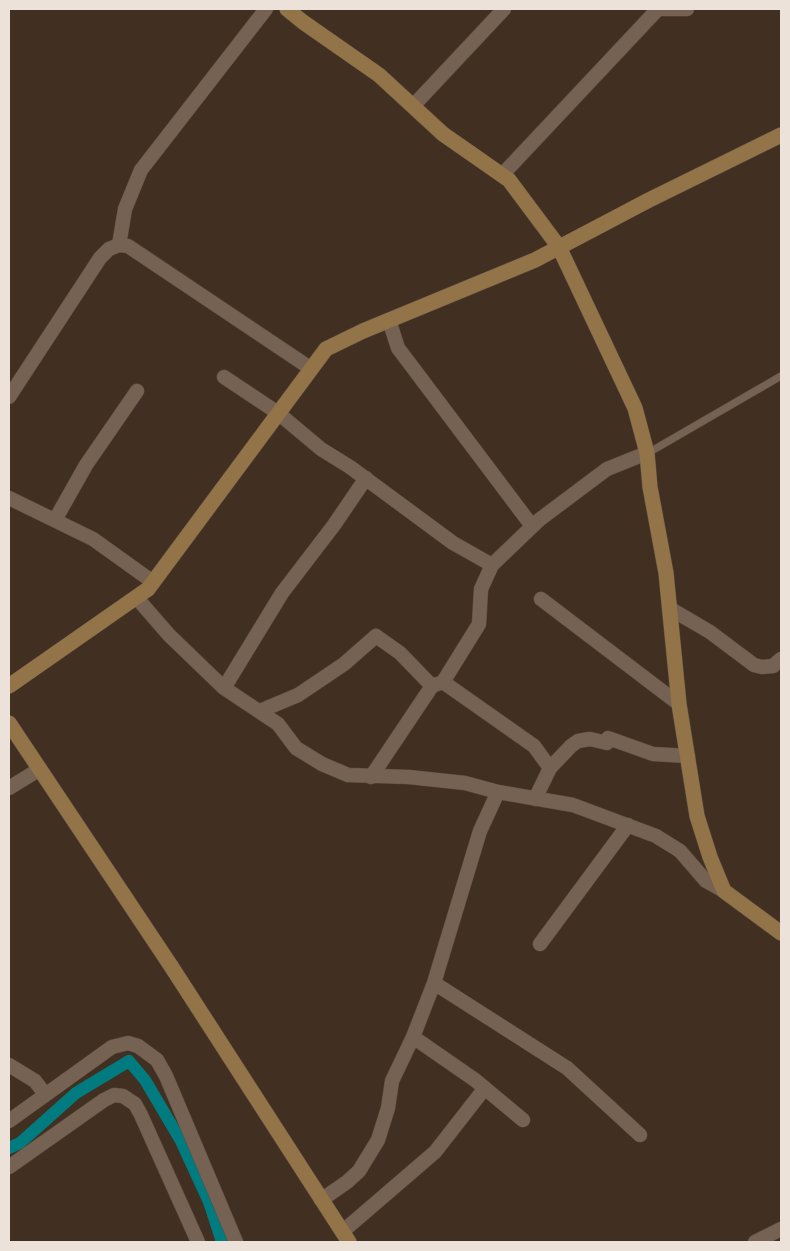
<!DOCTYPE html>
<html>
<head>
<meta charset="utf-8">
<style>
  body { margin:0 }
  #map { position:relative; width:790px; height:1251px; overflow:hidden; background:#413022; font-family:Helvetica,sans-serif }
  canvas { display:block }
  .frame { position:absolute; inset:0; border:10px solid #ede2d9; pointer-events:none }
</style>
</head>
<body>
<div id="map">
<canvas width="790" height="1251"></canvas>
<div class="frame"></div>
</div>
<script>
const context = document.querySelector('canvas').getContext('2d');
context.lineJoin = 'round';
const toPath = rows => new Path2D(rows.map(r => 'M' + r).join(''));
function stroke(path, color, width, dash) { context.strokeStyle = color; context.lineWidth = width; context.lineCap = dash ? 'butt' : 'round'; context.setLineDash(dash || []); context.stroke(path); }
stroke(toPath([
  [9,1148,20,1143,76,1093,129,1061,145,1080,181,1141,209,1202,222,1242]
]), '#007c80', 12);
const lane = toPath([
  [648,453,781,376]
]);
const street = toPath([
  [658,9,687,9],
  [413,106,504,9],
  [502,175,658,9],
  [119,245,125,209,141,170,266,9],
  [389,320,398,348,532,526],
  [224,377,278,413,321,449,350,467,453,543,492,565],
  [9,397,100,258,109,249,119,245,128,246,310,368],
  [9,498,93,539,153,582],
  [55,520,86,465,137,391],
  [136,597,169,635,224,688,278,724,296,748,322,764,348,775,409,777,465,783,498,792,573,805,656,836,680,851,706,881,724,891],
  [541,599,679,704],
  [669,608,710,632,754,665,762,667,773,666,781,659],
  [443,682,534,746,550,768],
  [224,688,282,593,334,525,366,478],
  [260,711,298,695,344,664,376,636,400,653,432,686,443,682,479,624,481,589,492,565,539,520,607,469,647,453],
  [608,738,653,754,688,756],
  [371,777,432,686],
  [9,788,40,769],
  [535,799,550,768,571,746,578,741,590,739,607,743],
  [540,944,628,825],
  [434,983,567,1068,640,1135],
  [413,1037,475,1080,523,1120],
  [9,1065,35,1081,45,1094],
  [9,1121,112,1047,128,1043,138,1046,157,1060,166,1076,236,1242],
  [9,1167,104,1100,114,1095,123,1096,135,1104,141,1115,198,1242],
  [321,1200,347,1182,359,1171,378,1140,388,1108,392,1081,413,1037,434,983,480,831,498,792],
  [342,1232,435,1152,485,1088],
  [755,1242,781,1229]
]);
const secondary = toPath([
  [287,9,303,22,379,75,443,134,509,180,559,247,635,408,647,453,650,487,666,573,679,704,697,816,710,857,724,891,781,933],
  [9,686,148,589,326,349,363,331,535,260,649,200,781,135],
  [9,723,171,966,349,1242]
]);
stroke(lane, '#5b4d41', 8);
stroke(street, '#5b4d41', 15);
stroke(secondary, '#5b4d41', 16);
stroke(lane, '#756253', 7);
stroke(street, '#756253', 14);
stroke(secondary, '#927448', 15);
</script>
</body>
</html>
